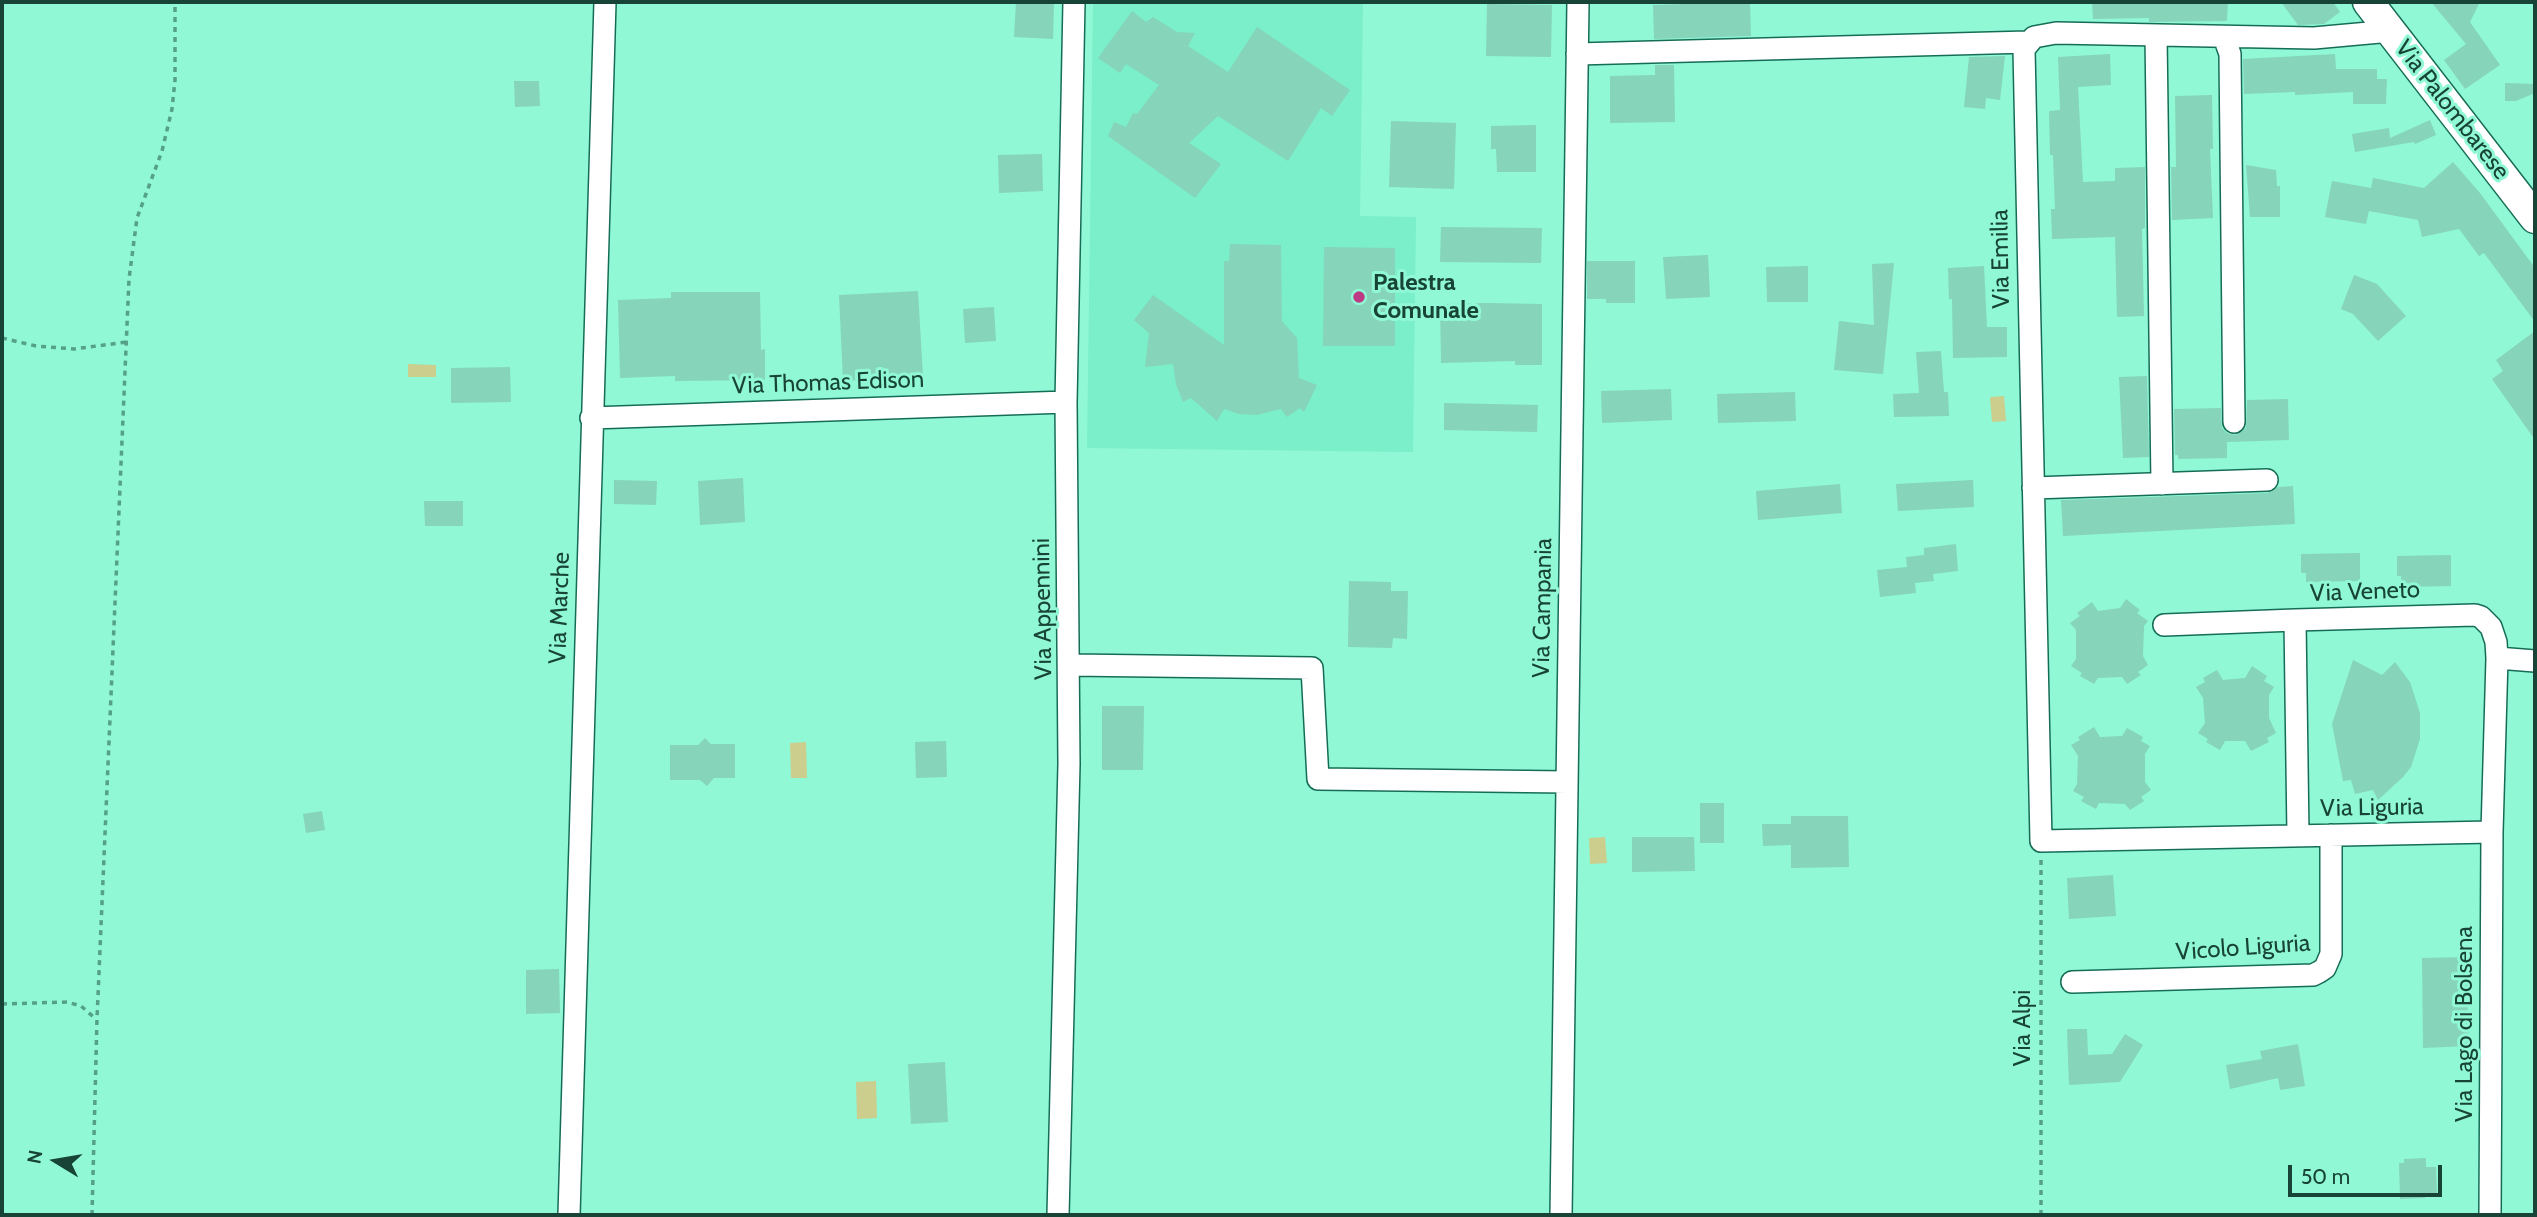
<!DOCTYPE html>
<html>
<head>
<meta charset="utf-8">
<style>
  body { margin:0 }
  #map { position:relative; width:2537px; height:1217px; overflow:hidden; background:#90f8d5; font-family:Cabin,sans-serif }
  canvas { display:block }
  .frame { position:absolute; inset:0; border:4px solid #174436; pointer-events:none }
  .north { position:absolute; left:21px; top:1126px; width:70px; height:70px; -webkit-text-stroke:5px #90f8d5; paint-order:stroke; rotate:281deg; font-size:19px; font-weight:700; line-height:28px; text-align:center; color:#174436 }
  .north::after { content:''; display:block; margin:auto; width:24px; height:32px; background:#174436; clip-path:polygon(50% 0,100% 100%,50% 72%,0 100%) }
  .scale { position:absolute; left:2288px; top:1165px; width:154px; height:32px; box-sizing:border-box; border:4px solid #174436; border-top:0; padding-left:9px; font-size:21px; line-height:24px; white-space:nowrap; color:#174436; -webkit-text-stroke:5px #90f8d5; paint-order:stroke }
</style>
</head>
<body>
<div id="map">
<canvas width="2537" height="1217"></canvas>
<div class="frame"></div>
<div class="north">N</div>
<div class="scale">50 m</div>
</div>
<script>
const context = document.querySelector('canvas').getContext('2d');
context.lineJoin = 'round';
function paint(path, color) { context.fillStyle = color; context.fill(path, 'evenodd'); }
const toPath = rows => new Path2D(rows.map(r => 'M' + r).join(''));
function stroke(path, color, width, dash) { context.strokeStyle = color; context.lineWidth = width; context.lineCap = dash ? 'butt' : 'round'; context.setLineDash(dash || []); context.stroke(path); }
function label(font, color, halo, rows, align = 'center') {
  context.font = font + ' Cabin,sans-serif'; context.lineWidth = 6; context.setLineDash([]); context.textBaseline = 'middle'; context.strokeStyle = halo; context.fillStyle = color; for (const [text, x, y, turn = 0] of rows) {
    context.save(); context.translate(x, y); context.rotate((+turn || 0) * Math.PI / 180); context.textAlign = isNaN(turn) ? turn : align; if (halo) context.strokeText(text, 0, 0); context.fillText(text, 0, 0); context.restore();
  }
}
paint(toPath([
  [1093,2,1363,2,1360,216,1416,217,1413,452,1087,448]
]), '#7aefc9');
paint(toPath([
  [408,364,436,365,436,377,408,377],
  [2004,396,2006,421,1992,422,1990,397],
  [806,742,807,778,791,778,790,743],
  [1605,837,1607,863,1590,864,1589,838],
  [876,1081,877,1118,857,1119,856,1082]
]), '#cbce8c');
paint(toPath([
  [1016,2,1054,2,1053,39,1014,37],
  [1750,2,1751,36,1654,39,1653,5],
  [2092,2,2228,2,2227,21,2149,22,2149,18,2093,19],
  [2281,2,2333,2,2340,12,2324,24,2298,25],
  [2431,2,2480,2,2470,22,2500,65,2465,89,2444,60,2466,44],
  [1487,4,1552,5,1551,57,1486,56],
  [1132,11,1146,22,1153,17,1177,32,1195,33,1188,46,1228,72,1257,27,1350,90,1332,116,1321,108,1288,161,1218,116,1189,143,1221,164,1195,198,1108,136,1114,122,1126,127,1133,113,1137,114,1159,85,1126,64,1120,73,1098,58],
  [2110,54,2111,85,2078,87,2083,182,2115,181,2115,168,2145,167,2145,228,2142,229,2144,316,2117,317,2115,237,2052,239,2051,209,2055,209,2053,155,2050,155,2049,111,2060,110,2058,57],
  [2335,54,2336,69,2377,69,2377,79,2387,79,2386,104,2353,104,2353,92,2295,95,2295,92,2244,94,2243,59],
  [2005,56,2000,100,1986,98,1985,109,1964,107,1969,57],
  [1655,65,1674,65,1675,122,1610,123,1610,76,1655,75],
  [514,81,539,81,540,106,515,107],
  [2505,83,2535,84,2535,93,2516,101,2505,101],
  [2212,95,2213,149,2210,149,2213,218,2172,220,2171,167,2176,167,2175,96],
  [2430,120,2436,135,2415,144,2414,142,2355,152,2352,134,2389,128,2390,138],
  [1391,121,1456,123,1454,189,1389,187],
  [1536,125,1536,172,1497,172,1496,149,1491,149,1491,126],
  [1042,154,1043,191,999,193,998,155],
  [2453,162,2480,193,2535,268,2535,322,2484,253,2479,256,2459,229,2422,237,2418,220,2369,211,2366,224,2325,217,2332,181,2371,188,2373,178,2424,188],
  [2246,165,2276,170,2277,186,2280,186,2280,217,2250,217],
  [1441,227,1542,228,1541,263,1440,262],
  [1230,244,1281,245,1282,321,1297,338,1299,378,1317,385,1304,412,1300,408,1287,417,1281,409,1257,415,1239,414,1224,409,1217,421,1191,398,1183,402,1176,384,1173,364,1145,367,1149,333,1134,320,1153,295,1224,345,1224,261,1229,261],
  [1324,247,1395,248,1395,346,1323,346],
  [1708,255,1710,297,1666,299,1663,257],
  [1587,261,1635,261,1635,303,1606,303,1606,299,1587,299],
  [1894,263,1883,374,1834,370,1839,321,1874,325,1872,264],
  [1808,266,1808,302,1767,302,1766,267],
  [1984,266,1987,327,2007,327,2007,357,1953,358,1952,299,1949,299,1948,268],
  [2354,275,2377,284,2406,316,2378,341,2353,314,2341,309],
  [918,291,923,377,843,381,839,295],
  [671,292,760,292,761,350,765,349,765,380,675,381,675,376,620,378,618,300,671,298],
  [1488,303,1542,304,1542,365,1515,365,1515,361,1441,363,1440,304],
  [994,307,996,341,965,343,963,309],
  [2535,331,2535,440,2492,379,2503,371,2496,360],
  [1941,351,1944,392,1948,392,1949,416,1894,417,1893,394,1919,393,1916,352],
  [510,367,511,402,451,403,451,368],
  [2147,376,2149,457,2123,458,2119,377],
  [1671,389,1672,420,1602,423,1601,391],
  [1795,392,1796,421,1718,423,1717,394],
  [2288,399,2289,440,2227,442,2227,458,2178,459,2178,455,2175,455,2174,409,2221,408,2222,428,2227,433,2235,435,2246,428,2247,400],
  [1444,403,1538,405,1537,432,1444,430],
  [743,478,745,522,700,525,698,481],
  [614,480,657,481,656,505,614,504],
  [1973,480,1974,507,1898,511,1896,484],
  [1840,484,1842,513,1758,520,1756,491],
  [2293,486,2295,524,2063,536,2061,500,2267,493,2278,487],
  [424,501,463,501,463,526,425,526],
  [1956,544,1958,571,1933,574,1934,581,1915,583,1916,593,1880,597,1877,570,1907,567,1906,557,1924,555,1924,548],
  [2360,553,2360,581,2306,582,2306,573,2301,573,2301,554],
  [2451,555,2451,586,2402,587,2401,576,2397,576,2397,556],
  [1349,581,1391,582,1391,591,1408,591,1407,639,1393,638,1392,648,1348,647],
  [2126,599,2140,610,2137,613,2148,621,2144,626,2143,656,2148,665,2138,672,2141,675,2127,684,2122,677,2098,678,2094,684,2080,676,2082,673,2071,666,2076,659,2076,630,2070,623,2080,616,2077,613,2092,602,2098,611,2120,608],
  [2353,660,2382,675,2395,662,2410,682,2420,713,2420,739,2411,767,2403,777,2378,800,2373,790,2355,794,2351,780,2343,781,2332,724],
  [2252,666,2267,676,2264,681,2274,687,2269,695,2269,718,2276,733,2267,738,2269,742,2251,751,2245,741,2225,741,2220,750,2206,742,2208,739,2198,733,2205,723,2203,698,2196,687,2205,682,2203,678,2217,670,2223,680,2245,678],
  [1102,706,1144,706,1143,770,1102,770],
  [2094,727,2100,737,2122,736,2127,728,2143,737,2141,741,2150,746,2145,754,2145,782,2151,790,2141,797,2144,801,2130,810,2125,804,2099,803,2096,809,2081,801,2084,797,2073,791,2077,784,2078,756,2071,745,2080,740,2078,737],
  [705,738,711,744,735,744,735,778,714,778,707,786,700,780,670,780,670,745,698,745],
  [946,741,947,777,916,778,915,742],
  [1700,803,1724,803,1724,843,1700,843],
  [322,811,325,830,306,833,303,814],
  [1791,816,1848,816,1849,867,1791,868,1791,845,1763,846,1762,824,1791,824],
  [1632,837,1694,837,1695,871,1632,872],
  [2113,875,2116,916,2069,919,2067,878],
  [2469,957,2470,986,2467,987,2469,1046,2423,1048,2422,958],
  [559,969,560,1013,526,1014,526,970],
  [2067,1029,2087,1029,2088,1055,2112,1054,2125,1034,2143,1045,2120,1082,2069,1085],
  [2298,1044,2305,1086,2280,1090,2278,1078,2230,1089,2226,1065,2262,1059,2260,1051],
  [945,1062,948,1122,911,1124,908,1064],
  [2426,1158,2426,1167,2436,1167,2437,1194,2425,1195,2425,1198,2400,1199,2399,1163,2404,1163,2404,1159]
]), '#86d4b9');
const minor = toPath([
  [2391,31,2314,38,2056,33,2034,37,2024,49,2041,841,2492,832,2497,658,2535,661],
  [2156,35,2162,484],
  [2224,37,2230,54,2234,422],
  [1577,54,2028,42],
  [591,418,1066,402],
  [2033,488,2267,480],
  [2164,625,2295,620],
  [1070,665,1312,668,1318,779,1567,782],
  [2298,836,2295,620,2475,615,2481,617,2491,627,2496,642,2497,658],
  [2072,982,2313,975,2319,972,2325,968,2331,954,2331,835],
  [569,1215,605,2],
  [1058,1215,1069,764,1066,402,1074,2],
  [1561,1215,1578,2],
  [2490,1215,2492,832]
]);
const secondary = toPath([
  [2368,2,2535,218]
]);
stroke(minor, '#166d56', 24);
stroke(secondary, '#166d56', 33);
stroke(toPath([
  [2,338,36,346,74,349,127,342],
  [2041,860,2041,1215],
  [2,1004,67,1002,81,1006,96,1019],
  [92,1215,97,1019,129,279,137,218,162,151,172,109,175,80,175,2]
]), '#55a088', 3.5, [5, 5]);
stroke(minor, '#fff', 21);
stroke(secondary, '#fff', 30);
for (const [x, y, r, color] of [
  [1359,297,7,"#bd3b84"]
]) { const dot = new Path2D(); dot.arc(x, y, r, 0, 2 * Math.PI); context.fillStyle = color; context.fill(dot); stroke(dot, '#90f8d5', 2.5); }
label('24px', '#174436', '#90f8d5', [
  ["Via Palombarese",2452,110,52],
  ["Via Emilia",2001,259,-91],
  ["Via Thomas Edison",828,383,-2],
  ["Via Veneto",2365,592,-2],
  ["Via Marche",560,608,-88],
  ["Via Campania",1543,608,-89],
  ["Via Appennini",1043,609,-91],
  ["Via Liguria",2372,808,-1],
  ["Vicolo Liguria",2243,948,-4],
  ["Via Lago di Bolsena",2465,1024,-90],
  ["Via Alpi",2023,1028,-90]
]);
label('bold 24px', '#174436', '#90f8d5', [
  ["Palestra",1373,283],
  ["Comunale",1373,311]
], 'left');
</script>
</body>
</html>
